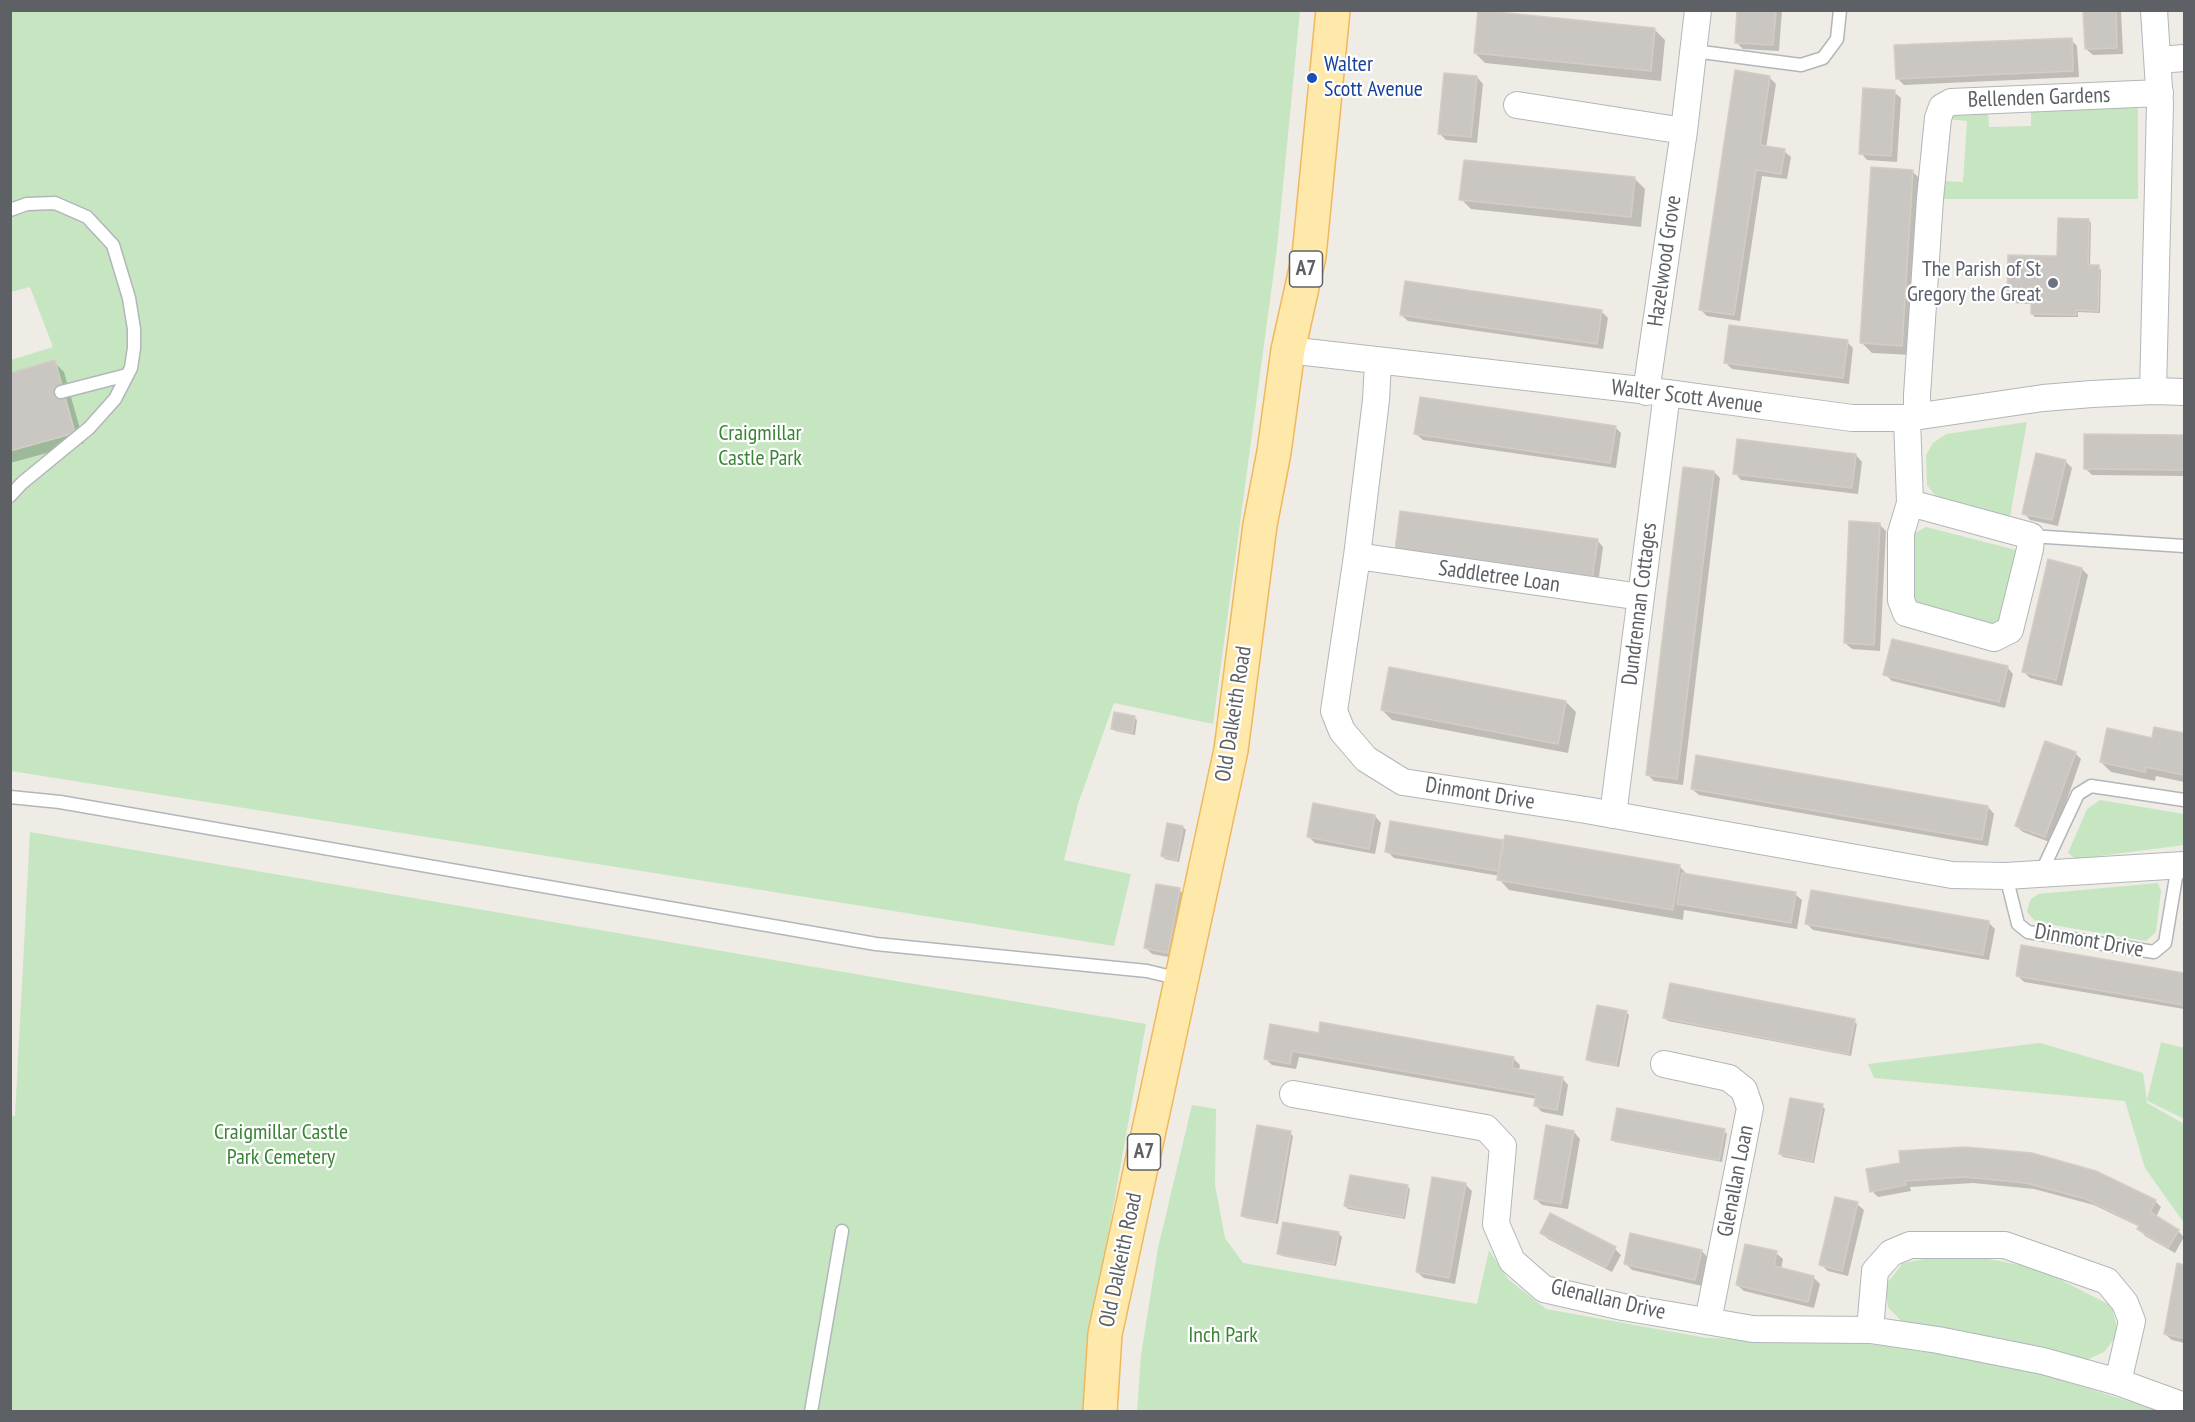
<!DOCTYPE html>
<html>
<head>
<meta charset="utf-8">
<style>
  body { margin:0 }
  #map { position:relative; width:2195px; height:1422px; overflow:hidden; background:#efece5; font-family:"PT Sans Narrow",sans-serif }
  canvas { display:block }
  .frame { position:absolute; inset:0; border:12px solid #5d6165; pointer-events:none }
</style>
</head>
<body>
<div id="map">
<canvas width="2195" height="1422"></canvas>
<div class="frame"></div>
</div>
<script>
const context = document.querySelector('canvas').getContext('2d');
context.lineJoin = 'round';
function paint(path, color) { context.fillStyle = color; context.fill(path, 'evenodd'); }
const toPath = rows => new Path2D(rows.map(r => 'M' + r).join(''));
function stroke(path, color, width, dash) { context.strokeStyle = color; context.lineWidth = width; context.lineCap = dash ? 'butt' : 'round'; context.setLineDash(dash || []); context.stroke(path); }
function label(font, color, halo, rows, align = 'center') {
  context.font = font + ' "PT Sans Narrow",sans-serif'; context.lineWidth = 4.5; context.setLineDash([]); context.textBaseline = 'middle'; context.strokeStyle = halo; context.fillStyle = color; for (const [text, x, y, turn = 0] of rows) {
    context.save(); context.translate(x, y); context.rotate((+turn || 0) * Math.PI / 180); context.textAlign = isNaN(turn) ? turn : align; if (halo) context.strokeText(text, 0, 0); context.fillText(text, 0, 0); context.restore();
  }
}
paint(toPath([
  [10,11,1300,11,1277,248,1213,724,1114,703,1078,804,1064,860,1131,874,1114,946,11,771,11,360,53,347,30,287,11,292],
  [2031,108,2138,108,2138,199,1941,199,1943,181,1963,182,1967,121,1946,119,1952,113,1988,109,1989,127,2031,126],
  [2027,422,2009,522,1937,498,1927,485,1926,455,1933,443,1946,434],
  [1926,527,2020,551,2000,620,1988,628,1914,606,1913,534],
  [2100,800,2184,814,2184,845,2076,859,2068,853,2087,809],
  [30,832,1146,1024,1091,1330,1085,1411,11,1412,10,1115,15,1116],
  [2158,883,2161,891,2156,932,2146,941,2036,922,2027,912,2030,900,2038,894],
  [2161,1042,2184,1048,2184,1119,2146,1100,2147,1103,2184,1124,2184,1223,2145,1168,2125,1101,1874,1078,1868,1064,2040,1043,2143,1073,2147,1100],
  [1192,1105,1216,1109,1215,1185,1225,1238,1243,1263,1477,1304,1489,1250,1508,1279,1546,1309,1707,1338,1870,1344,2010,1364,2160,1411,1137,1412,1141,1355,1158,1248],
  [1956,1253,2037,1268,2112,1306,2118,1334,2104,1352,2084,1361,1904,1324,1888,1307,1885,1286,1903,1263]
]), '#c5e6c1');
paint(toPath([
  [1739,10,1782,10,1779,51,1743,49,1736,42],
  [2084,10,2121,10,2123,54,2093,55,2086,49],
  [1655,30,1665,40,1661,81,1485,63,1475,53],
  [2071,40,2077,46,2079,77,1904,85,1897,78],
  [1477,77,1483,84,1477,143,1446,140,1439,133],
  [1769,77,1776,84,1766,148,1784,151,1791,157,1787,179,1762,176,1740,321,1707,316,1700,309],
  [1894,92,1901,98,1897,162,1867,160,1861,153],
  [1912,171,1922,181,1912,355,1872,353,1862,343],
  [1635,179,1645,189,1641,227,1471,209,1461,199],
  [2088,220,2091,223,2090,267,2098,267,2101,270,2100,313,2078,312,2078,317,2035,317,2032,314,2032,304,2012,303,2009,301,2059,257],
  [1601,311,1608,318,1603,349,1408,321,1401,315],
  [1847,342,1853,348,1849,384,1732,369,1726,363],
  [54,362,64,372,84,443,10,463,10,374],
  [1615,427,1621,433,1616,468,1423,440,1416,434],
  [2085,436,2184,437,2184,476,2092,475,2085,468],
  [1856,455,1862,462,1858,494,1741,480,1735,473],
  [2065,461,2072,468,2058,526,2030,520,2024,513],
  [1714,472,1720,478,1683,785,1654,781,1647,774],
  [1879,524,1886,531,1880,651,1852,649,1845,643],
  [1597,540,1603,547,1598,584,1403,556],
  [2082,569,2088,575,2062,686,2030,678,2024,672],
  [2007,667,2013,674,2005,708,1892,681,1885,674],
  [1566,702,1576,712,1568,753,1392,720,1382,710],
  [1134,717,1137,720,1135,735,1115,731,1112,728],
  [2155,728,2184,735,2184,782,2156,776,2155,781,2111,772,2101,762,2153,739],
  [2075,753,2081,759,2052,843,2023,832,2016,826],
  [1692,789,1988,807,1994,814,1988,846,1699,795],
  [1375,816,1381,823,1375,854,1315,843,1308,836],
  [1183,827,1186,830,1179,862,1165,859,1162,856],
  [1502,842,1505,844,1680,867,1689,876,1795,894,1802,900,1797,929,1684,910,1683,920,1509,890,1499,879,1500,876,1394,858,1387,851],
  [1179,890,1186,896,1174,958,1152,954,1145,947],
  [1988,922,1995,929,1989,960,1813,930,1807,924],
  [2022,947,2184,975,2184,1009,2024,982,2017,975],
  [1626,1012,1629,1015,1619,1067,1591,1062,1588,1059],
  [1665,1018,1854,1021,1857,1024,1851,1056,1668,1021],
  [1320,1035,1513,1058,1520,1065,1519,1070,1562,1078,1568,1085,1563,1116,1542,1112,1536,1106,1537,1099,1299,1057,1296,1069,1272,1065,1266,1059],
  [1822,1106,1825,1109,1814,1163,1783,1157,1780,1154],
  [1724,1131,1727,1134,1722,1162,1615,1142,1612,1139],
  [1574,1132,1580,1139,1568,1209,1542,1205,1535,1198],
  [1290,1133,1293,1136,1278,1224,1245,1218,1242,1215],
  [1902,1164,2155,1201,2161,1207,2156,1217,2178,1231,2184,1237,2175,1253,2145,1236,2139,1229,2140,1227,2094,1205,2034,1189,1973,1183,1910,1187,1911,1191,1878,1197,1872,1191],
  [1465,1184,1472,1191,1455,1284,1424,1278,1417,1272],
  [1407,1186,1410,1189,1405,1219,1348,1209,1345,1206],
  [1857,1204,1864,1210,1848,1276,1828,1271,1821,1265],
  [1542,1233,1615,1249,1621,1255,1612,1272,1548,1239],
  [1339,1234,1342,1237,1336,1266,1282,1256,1279,1253],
  [1702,1251,1708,1258,1702,1286,1632,1270,1625,1263],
  [1776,1253,1783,1259,1781,1270,1813,1277,1820,1284,1814,1308,1744,1291,1737,1285],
  [2178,1265,2184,1266,2184,1343,2172,1340,2165,1334]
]), '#0003');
const building = toPath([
  [1478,10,1655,28,1651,71,1474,53,1478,10],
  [1737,10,1776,10,1773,45,1735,43,1737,10],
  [2083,10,2116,10,2117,48,2085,49,2083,10],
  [2072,38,2073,71,1896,79,1894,45,2072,38],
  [1735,70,1770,76,1760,145,1785,149,1781,174,1756,170,1734,315,1699,310,1735,70],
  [1444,73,1477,76,1471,137,1438,134,1444,73],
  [1863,88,1895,90,1891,156,1859,154,1863,88],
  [1464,160,1635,177,1631,217,1459,200,1464,160],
  [1871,167,1913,170,1902,346,1860,343,1871,167],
  [2058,218,2089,219,2088,265,2099,265,2098,311,2076,310,2076,315,2031,314,2031,302,2007,301,2008,255,2057,256,2058,218],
  [1405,281,1602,310,1597,344,1400,315,1405,281],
  [1729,325,1848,340,1843,378,1724,363,1729,325],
  [55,360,75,433,10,451,10,373,55,360],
  [1420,397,1616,426,1610,463,1414,434,1420,397],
  [2084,434,2184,435,2184,470,2084,469,2084,434],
  [1737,439,1856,454,1852,488,1733,474,1737,439],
  [2036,453,2066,460,2052,520,2022,514,2036,453],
  [1683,467,1714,471,1677,779,1646,775,1683,467],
  [1400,511,1598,539,1592,579,1395,550,1400,511],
  [1849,521,1880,523,1874,645,1844,643,1849,521],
  [2048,559,2082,568,2056,680,2022,672,2048,559],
  [1892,639,2008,666,1999,702,1883,675,1892,639],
  [1389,667,1566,701,1558,744,1381,710,1389,667],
  [1114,712,1135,716,1132,733,1111,729,1114,712],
  [2154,727,2184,733,2184,775,2146,767,2145,772,2100,762,2107,728,2152,738,2154,727],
  [2045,741,2076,752,2045,837,2015,826,2045,741],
  [1696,755,1988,806,1982,840,1691,789,1696,755],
  [1313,803,1375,815,1369,849,1307,837,1313,803],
  [1390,821,1503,840,1498,871,1385,852,1390,821],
  [1167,823,1183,826,1177,860,1161,856,1167,823],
  [1505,835,1680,865,1673,910,1497,880,1505,835],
  [1682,873,1796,892,1791,923,1677,904,1682,873],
  [1156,884,1180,888,1168,953,1144,948,1156,884],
  [1811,890,1989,921,1983,955,1805,924,1811,890],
  [2021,945,2184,973,2184,1005,2016,976,2021,945],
  [1670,983,1855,1019,1848,1054,1663,1018,1670,983],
  [1597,1005,1627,1011,1616,1065,1586,1060,1597,1005],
  [1320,1022,1514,1057,1512,1068,1563,1077,1557,1110,1534,1106,1536,1095,1292,1051,1290,1064,1264,1059,1270,1024,1319,1033,1320,1022],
  [1790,1098,1823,1104,1812,1161,1779,1154,1790,1098],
  [1617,1108,1725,1129,1719,1160,1611,1140,1617,1108],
  [1257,1125,1291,1131,1275,1222,1241,1216,1257,1125],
  [1546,1125,1574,1131,1561,1204,1534,1199,1546,1125],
  [1965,1147,2032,1153,2096,1171,2156,1200,2150,1212,2179,1230,2168,1248,2137,1229,2139,1225,2086,1199,2026,1183,1965,1177,1905,1181,1906,1185,1870,1192,1866,1169,1900,1163,1899,1151,1965,1147],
  [1350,1175,1408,1185,1403,1217,1344,1206,1350,1175],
  [1432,1177,1466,1183,1449,1278,1416,1272,1432,1177],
  [1835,1197,1858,1202,1842,1271,1819,1265,1835,1197],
  [1550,1213,1616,1247,1606,1267,1540,1233,1550,1213],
  [1283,1222,1339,1232,1334,1264,1277,1254,1283,1222],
  [1630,1233,1702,1250,1695,1280,1624,1264,1630,1233],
  [1745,1244,1777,1251,1774,1266,1814,1276,1808,1302,1736,1285,1745,1244],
  [2177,1263,2184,1265,2184,1338,2164,1334,2177,1263]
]);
paint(building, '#cac7c2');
stroke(building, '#d4cdc3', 1.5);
const service = toPath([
  [1694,51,1801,65,1823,58,1837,39,1840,10],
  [10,210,27,204,55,203,87,217,113,245,129,298,134,329,134,348,131,368,115,399,89,428,22,483,10,496],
  [61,392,127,375],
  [2031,536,2184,546],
  [10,797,60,802,876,944,1147,971,1180,979],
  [2041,873,2078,794,2091,786,2184,800],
  [2006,876,2018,924,2028,932,2154,952,2165,943,2178,865],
  [811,1412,842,1231]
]);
const minor = toPath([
  [2159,60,2184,58],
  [1517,105,1684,131],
  [1288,350,1667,393,1852,418,1907,418,2043,398,2092,394,2153,391,2184,392],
  [1378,362,1376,400,1357,556,1334,711,1342,731,1366,759,1403,782,1586,810,1952,875,2006,876,2184,865],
  [2153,391,2160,104,2154,10],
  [1646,392,1684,131,1698,10],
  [1917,416,1917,395,1930,199,1938,118,1942,107,1951,102,2160,93],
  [1907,418,1910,503,1901,533,1901,600,1906,613,1994,638,2010,630,2030,549,2031,536,1910,503],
  [1357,556,1641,597],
  [1613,815,1667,393],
  [1664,1064,1729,1078,1744,1090,1750,1108,1708,1321],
  [1293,1094,1486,1128,1503,1146,1496,1224,1512,1261,1544,1289,1623,1307,1753,1329,1870,1330,1938,1340,2043,1361,2118,1382,2184,1406],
  [1870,1330,1875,1271,1891,1253,1910,1245,2005,1245,2107,1281,2125,1303,2132,1321,2118,1382]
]);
const primary = toPath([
  [1100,1412,1105,1334,1231,750,1260,525,1274,452,1288,350,1309,256,1333,10]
]);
stroke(service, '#b2b6ba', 15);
stroke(minor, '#b2b6ba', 28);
stroke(primary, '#f0b85c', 36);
stroke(service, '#fff', 12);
stroke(minor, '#fff', 26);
stroke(primary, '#fee8aa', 33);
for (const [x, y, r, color] of [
  [1312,78,6,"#1a4fb4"],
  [2053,283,6,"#6b7280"]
]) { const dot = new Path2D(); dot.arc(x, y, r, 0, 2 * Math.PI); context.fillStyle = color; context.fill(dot); stroke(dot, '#fff', 2); }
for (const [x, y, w] of [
  [1306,269,33],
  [1144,1152,33]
]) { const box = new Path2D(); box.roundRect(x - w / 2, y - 18, w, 36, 4.5); context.fillStyle = '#fff'; context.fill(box); stroke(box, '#5d6165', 1.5); }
label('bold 21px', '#5d6165', null, [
  ["A7",1306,269],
  ["A7",1144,1152]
]);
label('22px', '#164399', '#fff', [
  ["Walter",1324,65],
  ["Scott Avenue",1324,90]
], 'left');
label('22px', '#5d6165', '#fff', [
  ["Bellenden Gardens",2039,98,-2],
  ["Hazelwood Grove",1665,261,-82],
  ["Walter Scott Avenue",1687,397,7],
  ["Saddletree Loan",1499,577,8],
  ["Dundrennan Cottages",1640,604,-83],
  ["Old Dalkeith Road",1234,714,-81],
  ["Dinmont Drive",1480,794,9],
  ["Dinmont Drive",2089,941,10],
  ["Glenallan Loan",1736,1181,-79],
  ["Old Dalkeith Road",1121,1260,-78],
  ["Glenallan Drive",1608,1300,13]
]);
label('22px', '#5b616d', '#fff', [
  ["The Parish of St",2041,270],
  ["Gregory the Great",2041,295]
], 'right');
label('22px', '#3a8435', '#fff', [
  ["Craigmillar",760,434],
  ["Castle Park",760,459],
  ["Craigmillar Castle",281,1133],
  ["Park Cemetery",281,1158],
  ["Inch Park",1223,1336]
]);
</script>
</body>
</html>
